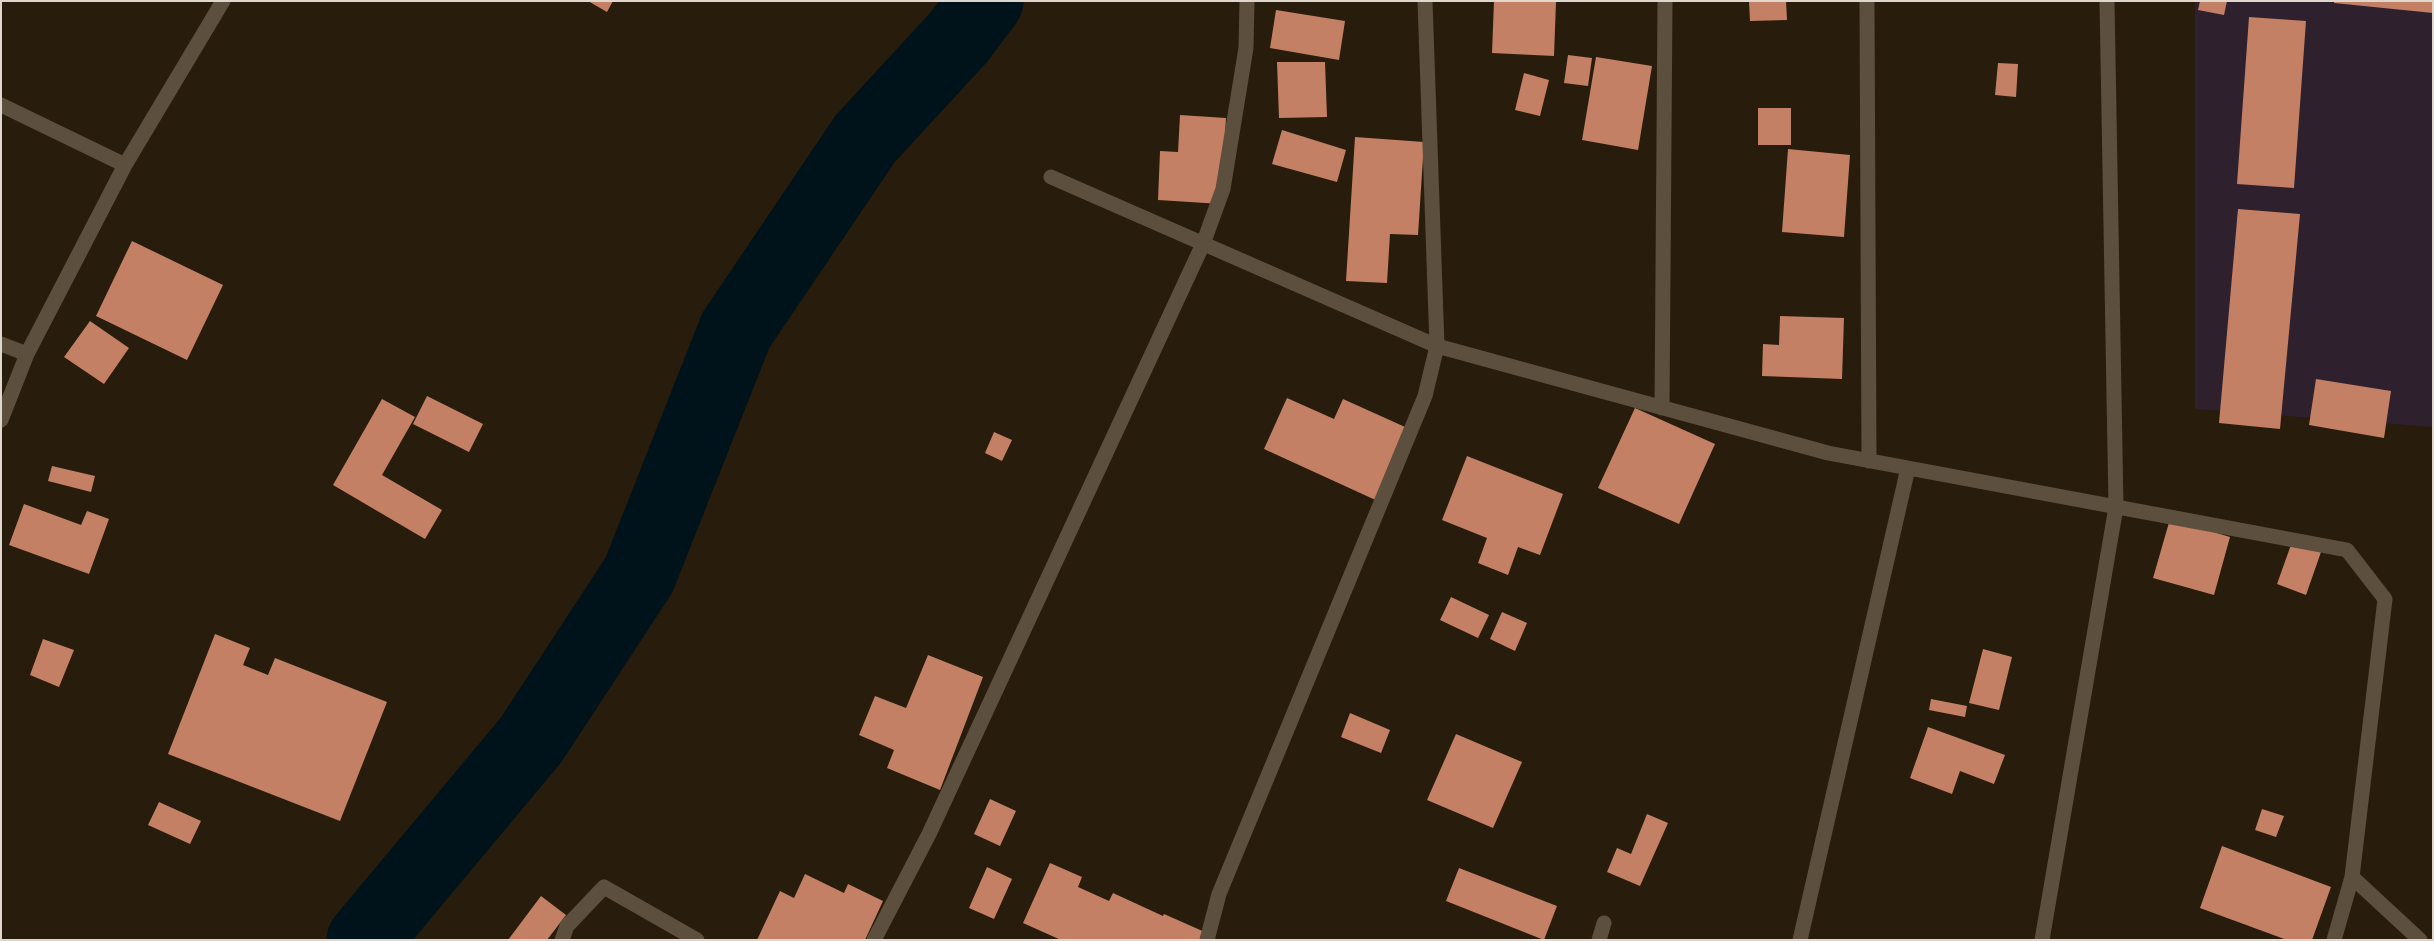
<!DOCTYPE html>
<html>
<head>
<meta charset="utf-8">
<style>
  body { margin:0 }
  #map { position:relative; width:2434px; height:941px; overflow:hidden; background:#281c0c; font-family:"Titillium Web",sans-serif }
  canvas { display:block }
  .frame { position:absolute; inset:0; border:2px solid #dfd6cc; pointer-events:none }
</style>
</head>
<body>
<div id="map">
<canvas width="2434" height="941"></canvas>
<div class="frame"></div>
</div>
<script>
const context = document.querySelector('canvas').getContext('2d');
context.lineJoin = 'round';
function paint(path, color) { context.fillStyle = color; context.fill(path, 'evenodd'); }
const toPath = rows => new Path2D(rows.map(r => 'M' + r).join(''));
function stroke(path, color, width, dash) { context.strokeStyle = color; context.lineWidth = width; context.lineCap = dash ? 'butt' : 'round'; context.setLineDash(dash || []); context.stroke(path); }
paint(toPath([
  [2195,1,2433,1,2433,427,2195,409]
]), '#2e202d');
stroke(toPath([
  [364,940,531,740,639,575,736,330,865,139,958,38,986,1]
]), '#00121a', 75);
paint(toPath([
  [588,1,613,1,607,12],
  [1494,1,1556,2,1554,56,1492,53],
  [1749,1,1786,1,1787,20,1750,21],
  [2200,1,2227,1,2224,15,2198,10],
  [2334,1,2433,1,2433,13,2334,3],
  [1276,10,1345,21,1339,60,1270,48],
  [2249,17,2306,21,2294,188,2237,184],
  [1568,55,1592,58,1588,86,1564,83],
  [1596,57,1652,66,1638,150,1582,140],
  [1277,62,1325,62,1327,117,1279,118],
  [1998,63,2018,64,2016,97,1995,95],
  [1524,73,1549,80,1540,116,1515,110],
  [1758,108,1791,108,1791,145,1758,145],
  [1180,115,1226,118,1221,204,1158,200,1160,151,1178,152],
  [1282,130,1346,150,1337,182,1272,164],
  [1355,137,1424,142,1418,235,1390,234,1387,283,1346,281],
  [1788,149,1850,155,1844,237,1782,232],
  [2238,209,2300,214,2280,429,2219,423],
  [132,241,223,285,187,360,96,316],
  [1780,316,1844,318,1842,379,1762,376,1763,344,1779,345],
  [90,321,129,348,104,384,64,357],
  [2316,379,2391,391,2384,438,2309,425],
  [427,396,483,424,469,452,413,424],
  [1287,398,1334,419,1343,399,1414,431,1382,503,1264,449],
  [382,399,415,417,382,475,442,510,425,539,333,485],
  [1635,408,1715,444,1679,524,1598,488],
  [994,432,1012,440,1002,461,985,453],
  [1467,456,1563,494,1540,555,1518,547,1508,575,1478,563,1487,538,1442,520],
  [52,466,95,476,91,492,48,481],
  [24,504,81,525,87,511,109,519,89,574,9,545],
  [2170,519,2230,537,2214,595,2153,578],
  [2292,542,2321,552,2306,595,2277,584],
  [1451,597,1489,615,1478,638,1440,620],
  [1502,612,1527,623,1515,651,1490,639],
  [215,634,250,648,243,665,268,675,275,658,387,702,340,821,168,754],
  [43,639,74,650,59,687,30,675],
  [1983,649,2012,657,1999,710,1969,703],
  [928,655,983,677,940,790,887,768,894,750,859,735,875,696,906,708],
  [1931,699,1967,706,1965,717,1929,710],
  [1350,713,1390,730,1381,753,1341,737],
  [1928,727,2005,755,1994,784,1960,771,1952,794,1910,778],
  [1456,734,1522,762,1493,828,1427,800],
  [990,799,1016,811,1000,846,974,834],
  [159,802,201,821,190,844,148,825],
  [2262,809,2284,816,2276,837,2255,830],
  [1647,814,1668,823,1640,886,1607,872,1617,848,1631,854],
  [2222,846,2331,887,2312,940,2287,940,2200,908],
  [1050,863,1082,877,1078,887,1109,901,1113,893,1163,916,1164,914,1207,933,1204,940,1061,940,1023,923],
  [987,867,1012,879,994,919,969,908],
  [1459,868,1557,906,1544,940,1446,901],
  [805,874,844,893,848,884,883,901,865,940,757,940,780,891,794,898],
  [541,896,566,915,547,940,508,940]
]), '#c48064');
stroke(toPath([
  [1867,1,1869,461],
  [1,105,125,165],
  [1051,177,1437,346,1828,453,2347,550,2385,599,2352,877,2334,940],
  [1,344,27,354],
  [1662,408,1665,1],
  [1,420,27,354,125,165,223,1],
  [2352,877,2420,940],
  [562,940,567,926,604,887,697,940],
  [874,940,929,834,1203,244,1223,189,1246,48,1247,1],
  [1207,940,1219,894,1425,396,1437,346,1425,1],
  [1599,940,1604,923],
  [1800,940,1908,468],
  [2042,940,2116,507,2107,1]
]), '#5d4f3d', 15);
</script>
</body>
</html>
